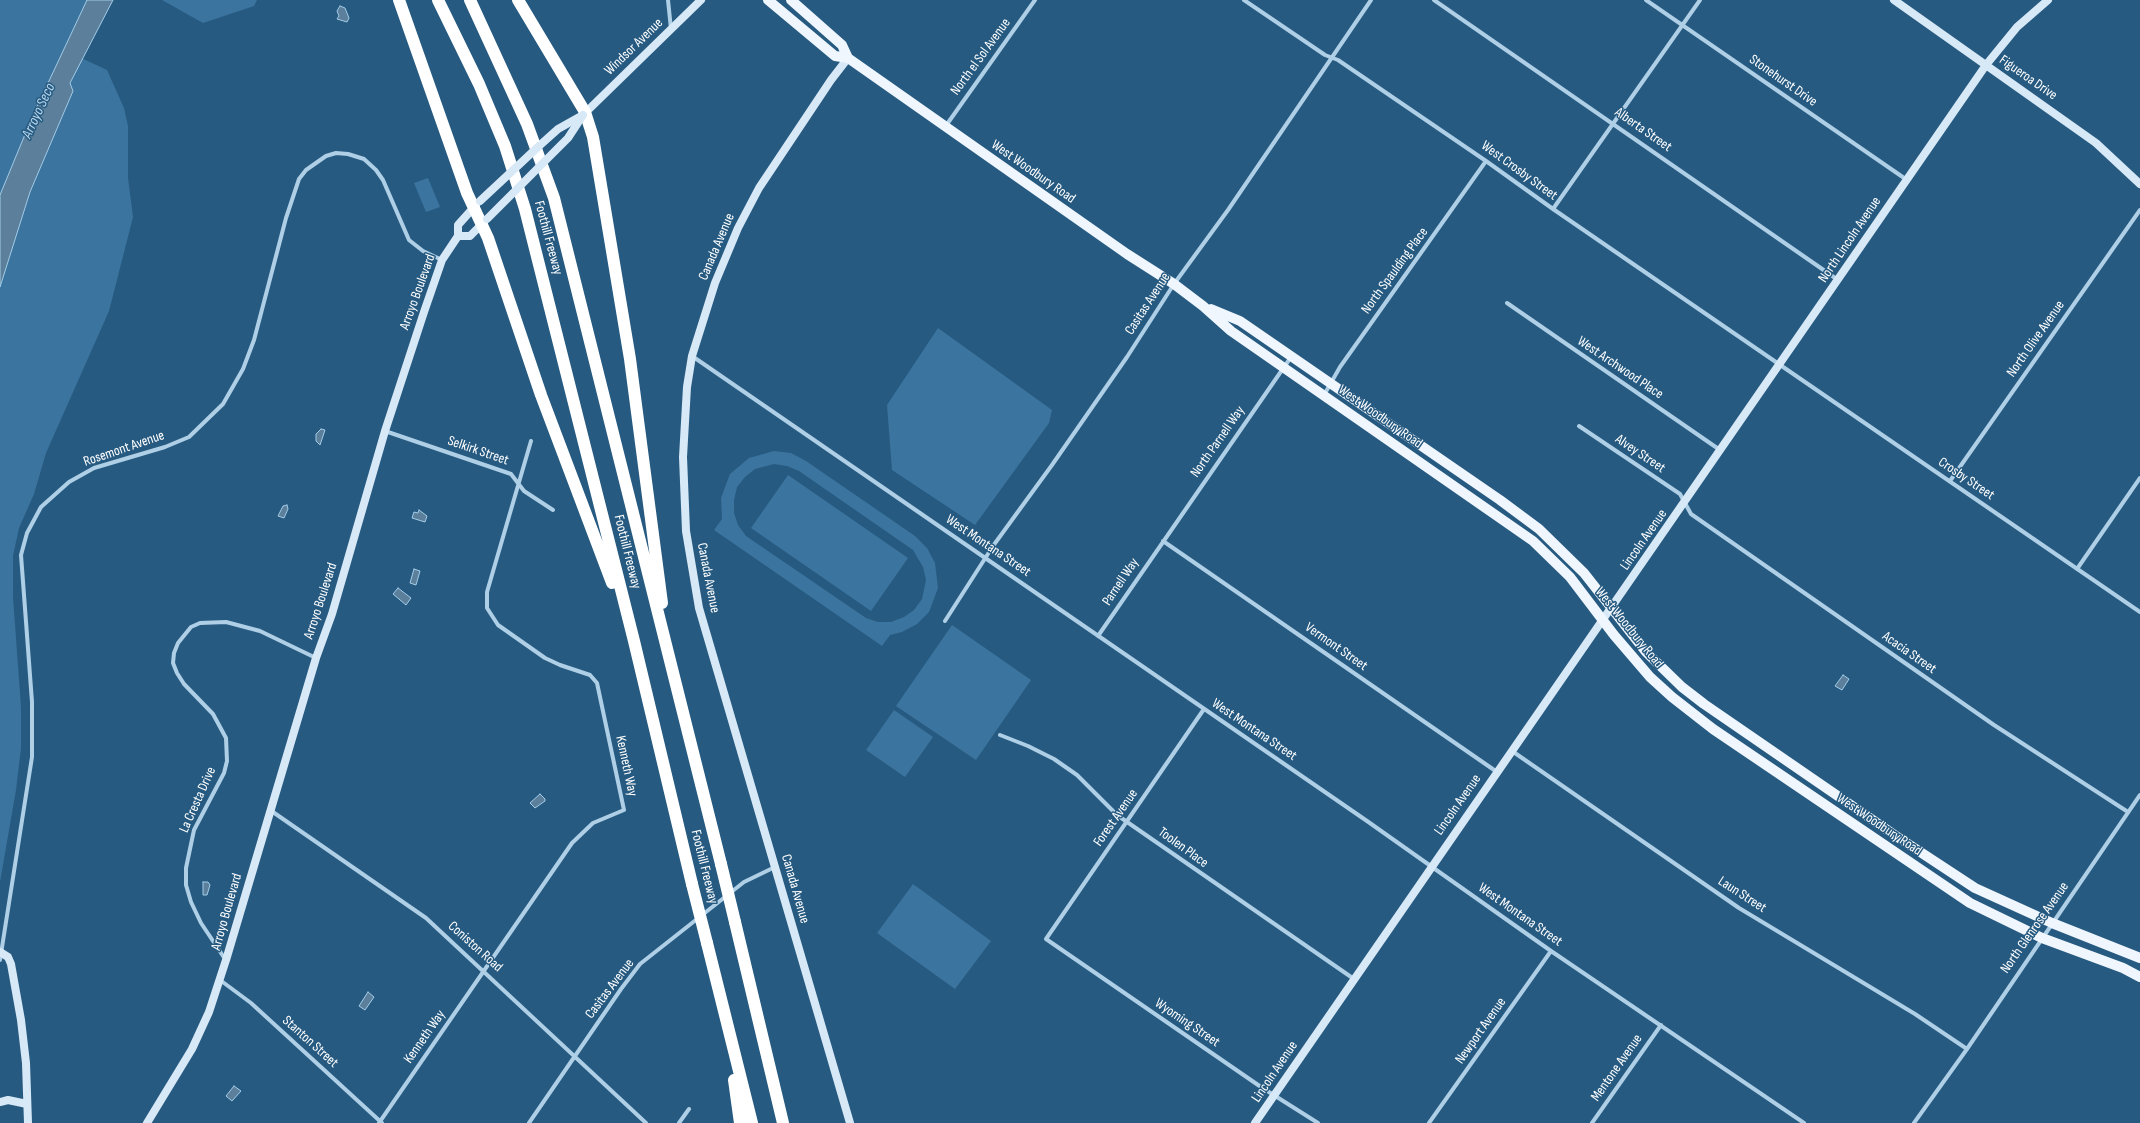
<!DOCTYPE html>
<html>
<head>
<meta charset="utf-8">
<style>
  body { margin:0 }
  canvas { display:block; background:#265a81 }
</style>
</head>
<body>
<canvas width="2140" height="1123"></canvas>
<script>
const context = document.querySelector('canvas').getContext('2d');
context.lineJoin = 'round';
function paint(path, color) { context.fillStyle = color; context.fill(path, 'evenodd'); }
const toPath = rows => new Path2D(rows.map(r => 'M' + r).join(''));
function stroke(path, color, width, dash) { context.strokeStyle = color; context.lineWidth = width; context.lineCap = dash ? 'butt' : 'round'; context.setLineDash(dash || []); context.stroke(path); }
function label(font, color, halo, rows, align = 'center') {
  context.font = font + ' "Sofia Sans Condensed",sans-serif'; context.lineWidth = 3; context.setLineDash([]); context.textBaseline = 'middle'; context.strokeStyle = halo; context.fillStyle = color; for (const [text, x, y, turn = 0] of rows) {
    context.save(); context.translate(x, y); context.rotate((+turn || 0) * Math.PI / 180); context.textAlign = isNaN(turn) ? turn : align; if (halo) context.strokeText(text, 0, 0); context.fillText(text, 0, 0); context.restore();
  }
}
paint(toPath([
  [0,0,87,0,64,50,107,70,124,108,128,126,128,178,133,217,109,311,46,453,34,494,19,528,13,556,13,597,21,707,21,748,16,790,0,882],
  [162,0,257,0,254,6,203,23],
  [428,178,440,207,426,212,414,183],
  [938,328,1052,410,1049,423,975,525,892,470,887,405],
  [774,451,791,453,806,461,915,536,927,548,935,563,938,588,929,612,917,624,902,632,890,635,882,646,714,530,722,519,721,498,730,474,749,458],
  [774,464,787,466,799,471,913,550,923,567,926,580,922,599,914,610,904,617,891,622,878,622,866,618,746,536,738,525,734,513,734,500,737,487,745,477,755,469],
  [788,475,908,558,871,611,751,528],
  [952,625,1031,680,976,760,896,706],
  [894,710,933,737,905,777,866,750],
  [913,884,991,941,955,989,877,933]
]), '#3b749e');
const water = toPath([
  [87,0,113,0,70,83,73,91,30,192,0,287,0,195,33,115,87,0],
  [340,6,345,8,349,18,347,22,337,19,339,16,337,11,340,6],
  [321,429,325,430,320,445,316,441,316,434,321,429],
  [287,505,288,509,284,518,278,516,283,506,287,505],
  [419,510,427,516,425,522,412,518,414,512,418,513,419,510],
  [414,569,420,571,416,585,410,583,414,569],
  [398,588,411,598,406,605,393,594,398,588],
  [1843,675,1849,679,1842,690,1835,686,1843,675],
  [540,794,545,799,545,801,535,808,530,803,540,794],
  [203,882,208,882,210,885,207,895,203,895,203,882],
  [368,992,374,997,365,1010,359,1006,368,992],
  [234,1086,241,1091,232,1101,226,1096,234,1086]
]);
paint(water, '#5c809b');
stroke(water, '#a2cbe7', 1);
stroke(toPath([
  [668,0,671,29],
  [1244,0,1325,55,1338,60,1486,161,1553,209,2140,612],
  [1434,0,1838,280],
  [1646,0,1907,180],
  [945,127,1035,0],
  [1553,209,1700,0],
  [1507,303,1720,450],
  [692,356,1367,821,1551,951,1804,1123],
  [1324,395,1340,367,1486,161],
  [1579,426,1680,494,1691,514,1994,725,2128,812],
  [385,431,511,474,524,491,553,510],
  [1950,481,2140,210],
  [1163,541,1497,772],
  [2077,569,2140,478],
  [945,621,993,546,1052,465,1127,357,1174,284,1228,210,1371,0],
  [1098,636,1291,357],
  [1204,709,1046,939,1261,1087,1318,1123],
  [1000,735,1028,746,1054,759,1077,775,1117,815,1354,979],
  [1512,751,1739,908,1915,1014,1967,1049],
  [270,810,426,918,646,1123],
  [225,959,201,923,191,902,186,885,186,868,194,830,224,773,227,761,226,738,213,714,184,684,177,673,173,663,174,653,178,643,191,627,200,623,226,622,260,631,316,658],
  [0,960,32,757,32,702,21,555,27,533,41,507,69,482,94,468,165,447,189,437,223,404,243,369,254,340,286,218,299,179,306,170,326,156,336,153,348,154,364,159,376,170,383,180,409,240,423,251,442,260],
  [220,980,251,1003,382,1123],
  [379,1123,572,843,593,823,624,810,597,683,590,675,560,665,545,658,498,625,487,608,487,592,531,441],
  [529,1123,621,989,640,964,744,882,775,867],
  [679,1123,689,1109],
  [1429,1123,1551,951],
  [1592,1123,1661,1025],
  [1914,1123,1967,1049,2140,795]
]), '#aecfe6', 4);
stroke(toPath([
  [1894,0,2096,143,2140,184],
  [848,58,831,80,759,188,738,228,715,283,692,356,687,387,683,457,686,531,699,608,850,1123],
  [539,146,558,129,583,115,701,0],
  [458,236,470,236,484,222],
  [0,952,8,957,11,964,21,1020,26,1063,28,1123],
  [0,1102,8,1100,27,1104],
  [147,1123,192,1049,209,1012,226,960,316,658,332,614,385,431,424,312,442,260,458,236,458,225,476,205],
  [1255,1123,1986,65,2017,27,2048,0]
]), '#d7e8f6', 8);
stroke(toPath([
  [768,0,835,56,848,58,1127,254,1174,284,1203,306,1231,331,1533,541,1570,577,1614,635,1650,677,1672,697,1713,729,1970,903,2042,938,2123,968,2140,977],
  [791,0,842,45,848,58],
  [1211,309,1240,321,1500,500,1539,529,1584,573,1646,652,1682,687,1704,704,1896,836,1975,888,2052,923,2140,958]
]), '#eff6fd', 10);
stroke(toPath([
  [399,0,467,193,488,238,541,395,612,583],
  [438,0,479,84,505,146,525,209,634,641,692,884],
  [470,0,527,124,554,198,721,864],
  [518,0,585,112,593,137,630,359,662,603],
  [735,922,783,1123],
  [707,943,752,1123],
  [734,1080,740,1123]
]), '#fff', 12);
stroke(toPath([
  [480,201,539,146],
  [487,219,568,138,583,115]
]), '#d7e8f6', 8);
stroke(toPath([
  [721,864,735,922],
  [692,884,707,943]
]), '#fff', 12);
label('14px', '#fff', '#265a81', [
  ["Windsor Avenue",634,47,-44],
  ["North el Sol Avenue",981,57,-54],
  ["Figueroa Drive",2028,78,35],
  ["Stonehurst Drive",1783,81,35],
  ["Alberta Street",1643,130,35],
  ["West Crosby Street",1519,171,36],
  ["West Woodbury Road",1033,172,35],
  ["Foothill Freeway",548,238,75],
  ["North Lincoln Avenue",1850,240,-56],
  ["Canada Avenue",717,247,-67],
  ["North Spaulding Place",1395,271,-54],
  ["Arroyo Boulevard",418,292,-70],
  ["Casitas Avenue",1148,304,-57],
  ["North Olive Avenue",2036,339,-55],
  ["West Archwood Place",1620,368,34],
  ["West Woodbury Road",1380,417,35],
  ["North Parnell Way",1218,442,-55],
  ["Rosemont Avenue",124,449,-19],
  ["Selkirk Street",478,451,19],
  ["Alvey Street",1640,454,34],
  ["Crosby Street",1966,479,34],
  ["Lincoln Avenue",1644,540,-55],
  ["West Montana Street",988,546,34],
  ["Foothill Freeway",627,552,76],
  ["Canada Avenue",708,578,79],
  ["Parnell Way",1121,582,-56],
  ["Arroyo Boulevard",321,601,-72],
  ["West Woodbury Road",1629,628,51],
  ["Vermont Street",1336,647,35],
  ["Acacia Street",1909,653,35],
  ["West Montana Street",1254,730,34],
  ["Kenneth Way",626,766,78],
  ["La Cresta Drive",198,800,-66],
  ["Lincoln Avenue",1458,805,-55],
  ["Forest Avenue",1116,818,-55],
  ["West Woodbury Road",1879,825,34],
  ["Toolen Place",1183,848,36],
  ["Foothill Freeway",704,867,76],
  ["Canada Avenue",795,889,74],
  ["Laun Street",1742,895,33],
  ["Arroyo Boulevard",227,912,-74],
  ["West Montana Street",1520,915,35],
  ["North Glenrose Avenue",2035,928,-55],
  ["Coniston Road",475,947,42],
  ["Casitas Avenue",610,989,-53],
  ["Wyoming Street",1187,1023,34],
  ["Newport Avenue",1481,1031,-55],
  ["Kenneth Way",425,1037,-55],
  ["Stanton Street",310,1042,42],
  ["Mentone Avenue",1617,1068,-55],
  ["Lincoln Avenue",1275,1072,-56]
]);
label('italic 15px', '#b9d8ee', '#265a81', [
  ["Arroyo Seco",39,111,-65]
]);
</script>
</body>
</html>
